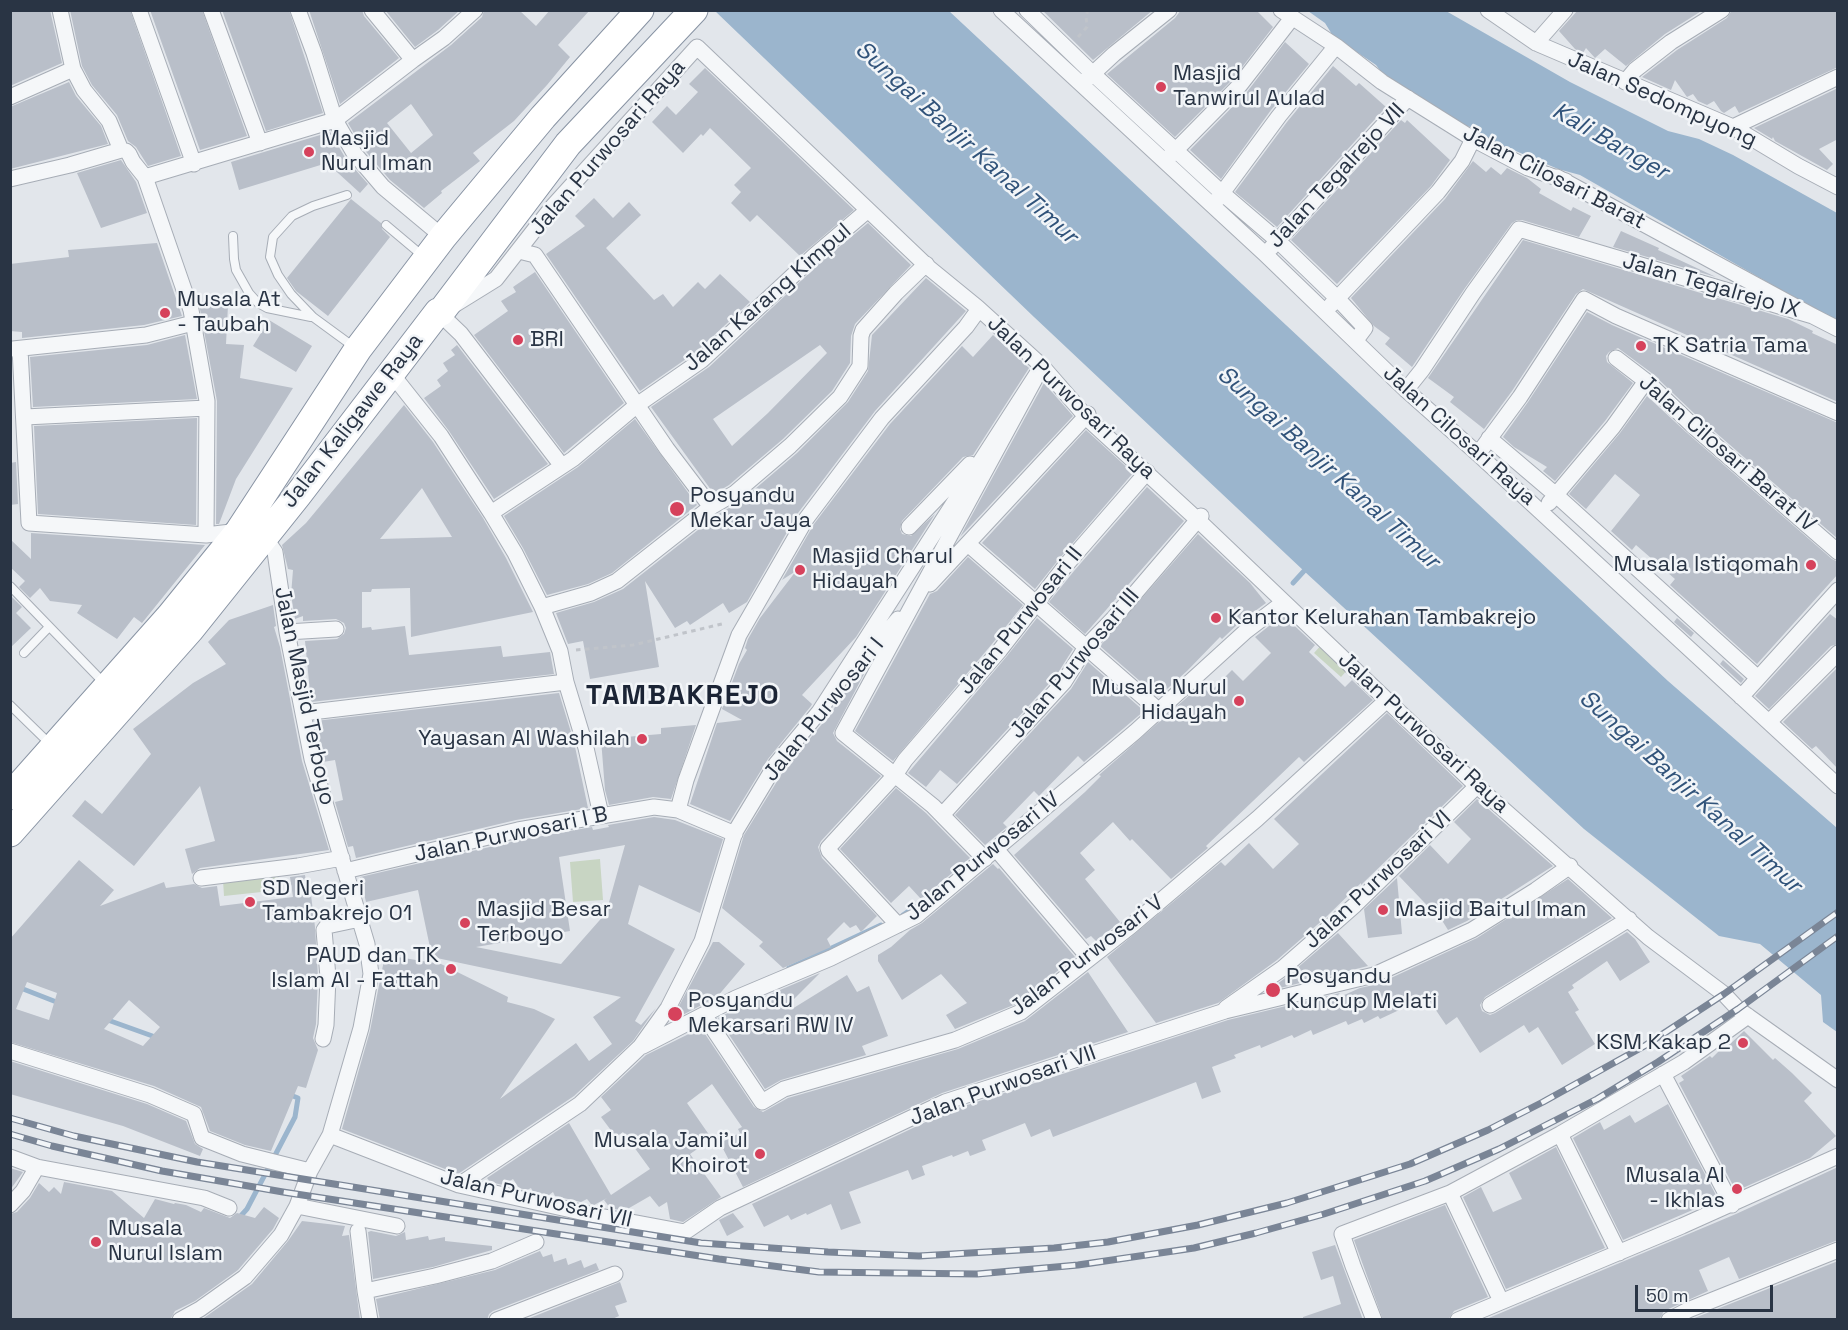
<!DOCTYPE html>
<html>
<head>
<meta charset="utf-8">
<style>
  body { margin:0 }
  #map { position:relative; width:1848px; height:1330px; overflow:hidden; background:#e2e6eb; font-family:"Space Grotesk",sans-serif }
  canvas { display:block }
  .frame { position:absolute; inset:0; border:12px solid #293444; pointer-events:none }
  .scale { position:absolute; left:1635px; top:1285px; width:138px; height:27px; box-sizing:border-box; border:3px solid #293444; border-top:0; padding-left:8px; font-size:18px; line-height:21px; white-space:nowrap; color:#293444; -webkit-text-stroke:4px #f2f5f8; paint-order:stroke }
</style>
</head>
<body>
<div id="map">
<canvas width="1848" height="1330"></canvas>
<div class="frame"></div>
<div class="scale">50 m</div>
</div>
<script>
const context = document.querySelector('canvas').getContext('2d');
context.lineJoin = 'round';
function paint(path, color) { context.fillStyle = color; context.fill(path, 'evenodd'); }
const toPath = rows => new Path2D(rows.map(r => 'M' + r).join(''));
function stroke(path, color, width, dash) { context.strokeStyle = color; context.lineWidth = width; context.lineCap = dash ? 'butt' : 'round'; context.setLineDash(dash || []); context.stroke(path); }
function label(font, color, halo, rows, align = 'center') {
  context.font = font + ' "Space Grotesk",sans-serif'; context.lineWidth = 5; context.setLineDash([]); context.textBaseline = 'middle'; context.strokeStyle = halo; context.fillStyle = color; for (const [text, x, y, turn = 0] of rows) {
    context.save(); context.translate(x, y); context.rotate((+turn || 0) * Math.PI / 180); context.textAlign = isNaN(turn) ? turn : align; if (halo) context.strokeText(text, 0, 0); context.fillText(text, 0, 0); context.restore();
  }
}
paint(toPath([
  [1323,643,1350,667,1341,677,1314,653],
  [600,859,603,900,573,902,570,862],
  [278,873,280,890,224,896,223,880]
]), '#c8d5c3');
paint(toPath([
  [715,11,949,11,1668,681,1837,828,1837,1032,1823,1022,1821,995,1760,944,1719,936,1584,829,1304,571,1034,317],
  [1308,11,1446,11,1570,82,1668,131,1699,139,1733,155,1837,213,1837,322,1580,175,1558,169,1476,134,1470,127,1456,122,1382,73,1376,65,1333,36,1325,23]
]), '#9bb5cd');
stroke(toPath([
  [1293,583,1304,571],
  [903,915,922,902],
  [789,968,881,925],
  [18,987,59,1003],
  [105,1019,158,1038],
  [238,1219,247,1209,295,1117,298,1098,288,1094]
]), '#9bb5cd', 5);
paint(toPath([
  [10,10,50,10,62,63,10,86],
  [70,10,130,10,181,156,148,166,136,147,128,141,117,115,92,85,82,66],
  [150,10,202,10,247,136,200,150],
  [222,10,289,10,323,113,266,131],
  [309,10,362,10,364,16,399,58,340,104],
  [385,10,460,10,438,30,415,47],
  [484,10,519,10,536,26,550,10,590,10,558,45,570,57,547,85,514,121,473,153,480,161,441,191,442,193,424,208,390,180,362,147,348,123,451,45,482,17],
  [411,104,433,135,411,153,387,123],
  [1042,10,1153,10,1093,60],
  [1181,10,1256,10,1273,27,1233,79,1175,137,1107,74,1175,18],
  [1578,10,1703,10,1665,34,1626,66,1605,49,1595,58,1586,48,1583,53,1575,49,1559,31],
  [1732,10,1838,10,1838,67,1739,113,1735,106,1724,113,1721,111,1714,101,1707,105,1698,101,1693,94,1687,97,1675,80,1671,90,1642,77,1677,50,1727,18],
  [1285,42,1309,64,1271,110,1221,179,1190,150,1247,92],
  [1333,66,1356,86,1359,83,1386,107,1277,227,1235,192,1287,122],
  [705,68,854,210,800,256,757,215,750,222,731,203,741,192,734,185,751,168,710,128,703,136,701,134,683,153,652,122,667,106,676,115,698,92,689,84],
  [69,82,76,96,101,126,108,144,10,169,10,107],
  [1838,88,1838,139,1819,149,1833,164,1827,170,1775,141,1773,137,1772,139,1754,128],
  [1401,120,1405,123,1407,120,1450,160,1431,186,1337,284,1291,240],
  [330,132,346,159,368,184,360,193,327,163,239,190,231,162],
  [121,160,136,182,147,213,101,228,77,173],
  [1473,161,1486,172,1491,167,1501,175,1507,168,1527,178,1541,189,1539,193,1571,211,1573,207,1591,216,1579,237,1522,220,1517,220,1512,223,1465,288,1412,367,1385,344,1390,338,1374,326,1351,298,1445,199],
  [594,198,613,218,629,202,641,215,606,248,654,300,663,294,673,307,698,282,705,289,720,274,750,302,696,352,640,391,546,254,585,226,575,216],
  [351,199,381,223,382,229,390,237,328,316,296,291,287,278],
  [868,223,911,265,855,324,851,336,850,363,832,391,783,439,729,485,714,494,651,407,709,367,821,262],
  [820,345,827,353,768,413,732,446,713,419],
  [1621,231,1659,248,1658,250,1716,277,1613,247],
  [1523,240,1788,319,1813,331,1812,333,1838,345,1838,402,1583,289,1576,294,1512,391,1484,429,1450,402,1454,397,1428,378],
  [157,243,182,316,144,325,22,338,22,332,10,331,10,264,69,257,68,250],
  [535,272,624,403,564,453,474,335,508,311,501,301,516,292,513,287],
  [926,278,966,311,875,411,798,513,747,602,729,613,723,603,690,625,687,621,675,628,645,581,659,667,590,679,583,641,568,644,556,613,594,602,623,589,717,515,741,501,797,453,848,402,868,371,872,335],
  [199,304,228,305,226,344,244,345,240,378,293,388,236,479,219,524,216,524,217,401],
  [1587,312,1612,325,1838,423,1838,539,1699,418,1653,374,1618,348,1609,352,1606,356,1607,362,1633,383,1605,421,1555,481,1543,471,1547,467,1514,447,1503,437,1528,402],
  [269,320,312,346,296,372,253,346],
  [185,335,197,399,33,407,30,357,147,345],
  [993,335,1029,368,973,455,963,457,902,521,900,529,902,534,911,536,935,514,856,637,802,695,812,704,811,706,768,759,730,821,690,804,717,723,742,720,722,709,739,664,747,650,745,648,748,639,760,618,796,571,782,580,814,524,890,424,962,346,973,357],
  [457,345,548,464,494,499,449,431,424,398,441,386,437,380,448,371,443,363,455,355,451,350],
  [1044,383,1073,416,960,537],
  [1647,396,1686,432,1832,559,1838,562,1838,574,1757,664,1670,585,1675,579,1636,545,1632,550,1611,531,1640,495,1615,474,1586,509,1569,494,1620,433],
  [404,405,433,442,483,518,506,558,533,612,411,637,410,588,372,589,371,592,362,592,362,628,371,627,372,630,405,626,409,655,501,646,503,657,550,652,554,674,311,702,305,641,337,639,344,634,346,628,344,623,336,619,303,621,303,616,295,619,291,595,293,570,288,569,282,545,306,523],
  [422,488,452,537,380,539],
  [197,418,196,525,38,514,34,426],
  [635,419,697,505,612,573,588,584,547,595,523,548,504,516,578,467],
  [1086,430,1133,473,1059,559,1035,589,982,543],
  [16,462,18,504,10,505,10,463],
  [1147,487,1184,521,1085,634,1049,602,1074,571],
  [31,533,205,545,142,623,134,617,117,639,77,613,82,605,50,601,40,588,30,598,19,587,25,581,10,567,10,539,31,559],
  [1198,534,1250,583,1266,603,1240,622,1222,639,1220,637,1187,671,1158,697,1100,646],
  [968,557,1023,605,992,644,893,761,855,731,930,594,937,591],
  [10,595,22,607,16,613,31,628,10,648],
  [273,605,276,626,274,627,280,647,302,761,329,850,200,868,192,874,185,849,215,841,200,786,134,866,72,816,85,800,102,814,151,754,133,729,193,683,226,664,208,642,229,620],
  [1830,614,1838,620,1838,644,1831,646,1769,709,1755,696],
  [1283,615,1315,645,1309,652,1345,687,1352,680,1373,700,1304,762,1299,757,1206,846,1208,848,1171,879,1132,839,1130,841,1113,822,1080,853,1095,870,1085,879,1120,922,1096,941,1091,936,1086,939,1014,855,1085,792,1101,776,1099,775,1201,685,1209,693,1232,670,1243,681,1271,653,1255,637],
  [1037,618,1073,649,1056,676,957,784,940,770,926,787,908,773,1007,656],
  [1677,618,1694,633,1691,637,1674,622],
  [1723,660,1744,679,1741,683,1720,664],
  [1088,662,1144,711,1084,762,1078,756,1039,796,1034,791,1003,823,1007,827,985,845,955,815,1071,689],
  [1838,667,1838,769,1816,746,1812,749,1783,722],
  [864,674,833,733,837,741,881,776,821,841,818,847,822,858,877,916,861,932,856,925,850,928,844,922,827,939,831,947,783,968,759,946,763,942,722,908,744,835,784,770,832,712,849,683,855,676],
  [559,693,574,742,588,808,516,820,356,858,353,846,348,847,335,802,343,800,335,760,323,762,315,721],
  [1387,713,1463,786,1361,885,1361,883,1325,918,1277,960,1218,1003,1156,1023,1107,957,1221,862,1225,866,1249,843,1273,869,1299,844,1274,819],
  [696,725,671,799,653,797,609,805,605,790,601,739,661,734,661,728],
  [896,788,926,813,970,858,921,899,909,886,891,903,840,849],
  [1477,799,1553,866,1467,921,1448,930,1443,922,1399,876,1430,845,1448,864,1471,839,1454,822],
  [654,817,675,820,723,839,700,913,639,885,628,924,675,949,635,1021,641,1025,656,1008,633,1041,574,1096,458,1174,342,1129,370,1031,385,955,441,964,508,997,507,1002,534,1009,555,1019,500,1099,576,1043,589,1061,612,1044,593,1017,621,997,432,957,418,890,366,902,360,877,520,840,592,827,593,830,609,827,608,825],
  [625,845,606,913,561,964,476,947,570,931,559,857],
  [79,860,114,890,100,906,164,882,166,888,194,884,202,888,217,886,220,906,293,897,290,877,305,875,308,895,311,895,315,927,318,977,316,1024,313,1038,318,1050,306,1088,298,1086,271,1151,245,1145,210,1131,201,1107,154,1086,10,1042,10,939],
  [27,982,57,993,49,1020,16,1009],
  [129,1000,160,1027,143,1046,104,1029],
  [993,864,998,869,999,868,1075,957,1016,1004,955,1029,946,1015,967,1003,941,974,902,1000,878,961,878,955,891,947,910,930,922,923],
  [1397,878,1402,934,1368,938,1364,909],
  [1568,879,1612,918,1485,997,1480,1005,1482,1011,1490,1015,1495,1013,1627,932,1635,939,1650,962,1620,981,1607,961,1572,985,1574,988,1568,992,1579,1010,1575,1012,1595,1044,1562,1065,1538,1027,1529,1033,1524,1025,1480,1053,1457,1017,1446,1025,1427,997,1380,1019,1378,1016,1364,1023,1362,1019,1348,1025,1346,1021,1313,1035,1311,1030,1294,1038,1292,1035,1261,1048,1260,1045,1234,1055,1236,1058,1212,1067,1221,1092,1202,1099,1196,1082,1053,1137,1050,1129,1031,1137,1025,1123,982,1140,986,1150,970,1156,968,1151,953,1157,952,1155,922,1166,925,1175,912,1180,908,1170,849,1192,861,1223,841,1230,831,1204,807,1215,806,1213,791,1220,788,1215,764,1227,752,1204,949,1111,1228,1020,1340,993,1333,1000,1360,988,1378,984,1477,938],
  [1338,933,1368,966,1268,991,1289,975],
  [713,942,719,942,745,964,717,997,671,1021],
  [1088,972,1128,1032,942,1093,743,1187,720,1143,740,1133,738,1129,742,1127,712,1084,687,1103,712,1139,690,1154,721,1197,683,1222,670,1219,667,1202,659,1207,650,1196,624,1211,610,1208,604,1200,607,1198,594,1205,591,1204,587,1199,581,1202,555,1196,553,1192,549,1195,533,1192,531,1188,527,1190,519,1188,513,1179,503,1185,490,1182,487,1178,569,1123,611,1195,650,1169,623,1132,616,1137,601,1117,611,1110,601,1097,646,1055,701,1028,754,1107,763,1112,788,1098,958,1049,1025,1021],
  [820,973,788,1005,792,1009,847,975,857,992,869,986,888,1036,862,1046,866,1055,781,1080,765,1089,718,1018,740,1007],
  [1744,1031,1773,1060,1775,1058,1792,1073,1812,1093,1804,1101,1836,1136,1810,1158,1736,1191,1679,1083,1684,1080,1681,1076,1710,1056,1712,1058,1728,1042,1730,1044],
  [10,1061,147,1104,186,1121,195,1144,203,1149,200,1156,123,1126,10,1094],
  [1668,1104,1718,1199,1623,1240,1573,1138,1600,1122,1604,1130,1630,1115,1635,1123],
  [1556,1147,1605,1248,1506,1289,1463,1197,1481,1187,1493,1212,1522,1199,1509,1173],
  [1838,1167,1838,1240,1739,1279,1729,1257,1699,1270,1708,1291,1664,1311,1659,1320,1484,1320,1736,1214],
  [10,1168,23,1172,10,1190],
  [64,1182,112,1191,144,1218,155,1199,174,1204,175,1203,186,1205,201,1212,204,1208,230,1218,237,1213,255,1218,264,1207,279,1218,273,1229,238,1270,195,1301,175,1311,170,1320,10,1320,10,1214,17,1212,30,1198,39,1183,49,1192,54,1187,61,1194],
  [1445,1205,1488,1297,1454,1311,1448,1320,1383,1320,1354,1240],
  [733,1213,744,1227,727,1236,719,1220],
  [302,1221,345,1226,342,1236,349,1235,360,1320,201,1320,252,1284,288,1241],
  [371,1231,396,1236,405,1232,406,1240,428,1236,429,1240,445,1237,445,1241,492,1246,492,1250,433,1267,373,1279,368,1232],
  [1335,1245,1363,1320,1303,1320,1303,1317,1341,1304,1333,1276,1321,1280,1312,1252],
  [540,1251,543,1257,552,1254,554,1262,566,1258,568,1265,581,1260,584,1268,596,1263,599,1270,493,1311,489,1314,487,1320,380,1320,376,1299,495,1270],
  [1838,1261,1838,1320,1691,1320,1692,1319],
  [620,1282,627,1302,615,1306,619,1316,610,1320,525,1320]
]), '#b9bfc9');
const lane = toPath([
  [347,195,313,206,292,216,273,237,270,257,278,275,291,294,313,317,354,347],
  [386,225,424,257],
  [233,236,234,259,236,270,249,293,258,303,267,308,311,317],
  [10,586,104,683],
  [24,653,49,627],
  [10,705,50,744]
]);
const street = toPath([
  [60,10,73,69,84,90,109,121,121,150],
  [139,10,194,164],
  [211,10,260,143],
  [298,10,314,53,335,120,354,153,383,187,443,237],
  [372,10,413,60],
  [1001,10,1265,254,1406,390,1478,454,1838,786],
  [1027,10,1092,73,1222,193,1277,240,1337,298,1365,328,1356,340],
  [1281,10,1336,46,1382,82,1473,139,1528,168,1566,181],
  [1488,10,1536,43,1733,127,1798,166,1838,187],
  [1536,43,1565,10],
  [1086,80,1114,54,1169,10],
  [1625,82,1635,70,1671,42,1722,10],
  [10,97,73,69],
  [1733,127,1838,77],
  [1169,157,1240,85,1292,18],
  [145,177,335,120,413,60,444,38,475,10],
  [10,179,70,165,121,150,126,151,129,154,133,162,145,177,191,310,207,401,206,535,239,531,264,536,275,552,287,632,312,759,367,944,371,974,361,1028,330,1135,310,1171,297,1206,281,1235,245,1277,200,1309,180,1320],
  [1217,200,1279,116,1336,46],
  [1271,248,1408,98],
  [519,251,535,255,667,449,711,507],
  [454,305,496,279,553,206,697,47,928,267,977,307,1042,366,1089,420,1200,522,1477,786,1648,937,1724,994,1738,1009,1838,1080],
  [1331,305,1438,192,1462,161,1473,139],
  [438,312,461,334,562,466],
  [1805,312,1838,329],
  [13,349,146,335,193,323],
  [20,349,29,523,206,535],
  [1616,358,1646,381,1692,425,1838,552],
  [391,373,441,436,491,513,515,553,542,607,560,651,566,682,586,748,601,815],
  [1406,390,1422,370,1473,293,1519,229,1813,316,1557,177],
  [25,417,207,408],
  [1489,438,1556,495,1758,678],
  [1478,454,1520,397,1584,299,1616,316,1838,413],
  [1549,503,1613,427,1646,381],
  [491,513,573,459,637,405,702,360,815,255,868,210],
  [909,527,970,464],
  [968,544,1158,710],
  [930,584,1088,414,1089,420],
  [542,607,591,593,617,581,711,507,735,493,790,446,840,397,860,366,861,336,863,330,896,293,926,264,928,267],
  [287,632,336,629],
  [857,667,898,619],
  [1741,697,1838,590],
  [819,712,1042,366,843,733,933,806,985,859],
  [303,713,566,682],
  [1769,722,1838,653],
  [678,810,686,780,739,635,806,519,882,418,966,327,979,309],
  [943,814,1064,682,1086,647,1113,619,1201,516,1200,519],
  [996,849,1089,958],
  [345,871,518,830,654,807,678,810,735,834],
  [201,878,298,866,342,858],
  [898,925,829,851,828,848,895,775,905,760,1000,650,1066,565,1147,472,1149,475],
  [1490,1005,1629,919],
  [1226,1008,1283,968,1355,905,1477,786],
  [704,1015,762,1102,784,1089,955,1040,1021,1012,1131,926,1257,819,1387,700],
  [323,1039,326,1025,328,977,324,930,327,926,360,919],
  [643,1046,736,998,831,958,916,916,1135,732,1246,631,1284,602],
  [10,1051,150,1095,194,1114,202,1138,242,1154,310,1171],
  [1663,1074,1732,1205],
  [1560,1134,1619,1253],
  [330,1135,459,1185,594,1215,685,1232,720,1208,945,1102,1225,1011,1374,975,1472,930,1536,890,1570,866],
  [10,1157,37,1167,204,1198,229,1208],
  [459,1185,580,1104,640,1047,668,1008,702,941,735,832,776,764,824,706],
  [1450,1193,1501,1301],
  [10,1205,23,1191,37,1167],
  [297,1206,397,1226],
  [358,1231,365,1291,370,1320],
  [365,1291,435,1276,492,1261,536,1242],
  [497,1320,615,1274],
  [1374,1320,1353,1266,1342,1234,1450,1193,1560,1134,1684,1062,1748,1016],
  [1458,1320,1682,1226,1838,1156],
  [1669,1320,1688,1310,1838,1250]
]);
const highway = toPath([
  [10,796,170,616,239,531,358,349,443,237,543,117,640,10],
  [10,833,190,630,298,495,438,312,441,312,568,144,694,10]
]);
stroke(lane, '#a7adb6', 10);
stroke(street, '#a7adb6', 17);
stroke(highway, '#8893a3', 29);
stroke(toPath([
  [1078,37,1087,27,1086,16,1088,10],
  [576,650,633,645,726,623]
]), '#c0c4ca', 3, [4.5, 4.5]);
stroke(lane, '#f5f7f9', 8);
stroke(street, '#f5f7f9', 15);
stroke(highway, '#fff', 27);
const rail = toPath([
  [10,1118,74,1136,197,1162,701,1243,828,1252,919,1256,1054,1248,1108,1242,1198,1225,1287,1203,1410,1164,1488,1130,1543,1102,1646,1045,1724,994,1838,912],
  [10,1134,52,1146,162,1171,283,1192,719,1259,819,1272,977,1274,1078,1265,1194,1248,1256,1233,1324,1214,1425,1181,1499,1149,1597,1099,1658,1062,1738,1009,1838,936]
]);
stroke(rail, '#7a8596', 7);
stroke(rail, '#f2f5f8', 4.5, [14]);
for (const [x, y, r, color] of [
  [1161,87,6,"#d6425c"],
  [309,152,6,"#d6425c"],
  [165,313,6,"#d6425c"],
  [518,340,6,"#d6425c"],
  [1641,346,6,"#d6425c"],
  [677,509,8,"#d6425c"],
  [1811,565,6,"#d6425c"],
  [800,570,6,"#d6425c"],
  [1216,618,6,"#d6425c"],
  [1239,701,6,"#d6425c"],
  [642,739,6,"#d6425c"],
  [250,902,6,"#d6425c"],
  [1383,910,6,"#d6425c"],
  [465,923,6,"#d6425c"],
  [451,969,6,"#d6425c"],
  [1273,990,8,"#d6425c"],
  [675,1014,8,"#d6425c"],
  [1743,1043,6,"#d6425c"],
  [760,1154,6,"#d6425c"],
  [1737,1189,6,"#d6425c"],
  [96,1242,6,"#d6425c"]
]) { const dot = new Path2D(); dot.arc(x, y, r, 0, 2 * Math.PI); context.fillStyle = color; context.fill(dot); stroke(dot, '#f2f5f8', 2); }
label('22px', '#293444', '#f2f5f8', [
  ["Masjid",1173,74],
  ["Tanwirul Aulad",1173,99],
  ["Masjid",321,139],
  ["Nurul Iman",321,164],
  ["Musala At",177,300],
  ["- Taubah",177,325],
  ["BRI",530,340],
  ["TK Satria Tama",1653,346],
  ["Posyandu",690,496],
  ["Mekar Jaya",690,521],
  ["Masjid Charul",812,557],
  ["Hidayah",812,582],
  ["Musala Istiqomah",1799,565,"right"],
  ["Kantor Kelurahan Tambakrejo",1228,618],
  ["Musala Nurul",1227,688,"right"],
  ["Hidayah",1227,713,"right"],
  ["Yayasan Al Washilah",630,739,"right"],
  ["SD Negeri",262,889],
  ["Tambakrejo 01",262,914],
  ["Masjid Besar",477,910],
  ["Terboyo",477,935],
  ["Masjid Baitul Iman",1395,910],
  ["PAUD dan TK",439,956,"right"],
  ["Islam Al - Fattah",439,981,"right"],
  ["Posyandu",1286,977],
  ["Kuncup Melati",1286,1002],
  ["Posyandu",688,1001],
  ["Mekarsari RW IV",688,1026],
  ["KSM Kakap 2",1731,1043,"right"],
  ["Musala Jami'ul",748,1141,"right"],
  ["Khoirot",748,1166,"right"],
  ["Musala Al",1725,1176,"right"],
  ["- Ikhlas",1725,1201,"right"],
  ["Musala",108,1229],
  ["Nurul Islam",108,1254]
], 'left');
label('22px', '#293444', '#f2f5f8', [
  ["Jalan Sedompyong",1662,100,24],
  ["Jalan Purwosari Raya",608,148,-49],
  ["Jalan Tegalrejo VII",1337,176,-47],
  ["Jalan Cilosari Barat",1554,178,27],
  ["Jalan Tegalrejo IX",1711,286,16],
  ["Jalan Karang Kimpul",768,298,-41],
  ["Jalan Purwosari Raya",1071,398,44],
  ["Jalan Kaligawe Raya",353,421,-52],
  ["Jalan Cilosari Raya",1459,436,42],
  ["Jalan Cilosari Barat IV",1727,454,41],
  ["Jalan Purwosari II",1021,621,-51],
  ["Jalan Purwosari III",1075,664,-50],
  ["Jalan Masjid Terboyo",304,696,78],
  ["Jalan Purwosari I",824,710,-51],
  ["Jalan Purwosari Raya",1423,733,43],
  ["Jalan Purwosari I B",511,835,-12],
  ["Jalan Purwosari IV",983,857,-39],
  ["Jalan Purwosari VI",1378,880,-43],
  ["Jalan Purwosari V",1087,956,-37],
  ["Jalan Purwosari VII",1003,1086,-20],
  ["Jalan Purwosari VII",536,1199,13]
]);
label('italic 24px', '#31537a', '#f2f5f8', [
  ["Kali Banger",1610,142,30],
  ["Sungai Banjir Kanal Timur",966,143,42],
  ["Sungai Banjir Kanal Timur",1328,468,42],
  ["Sungai Banjir Kanal Timur",1690,792,42]
]);
context.letterSpacing = '1.5px';
label('bold 28px', '#1b2435', '#f2f5f8', [
  ["TAMBAKREJO",683,696]
]);
context.letterSpacing = '0px';
</script>
</body>
</html>
